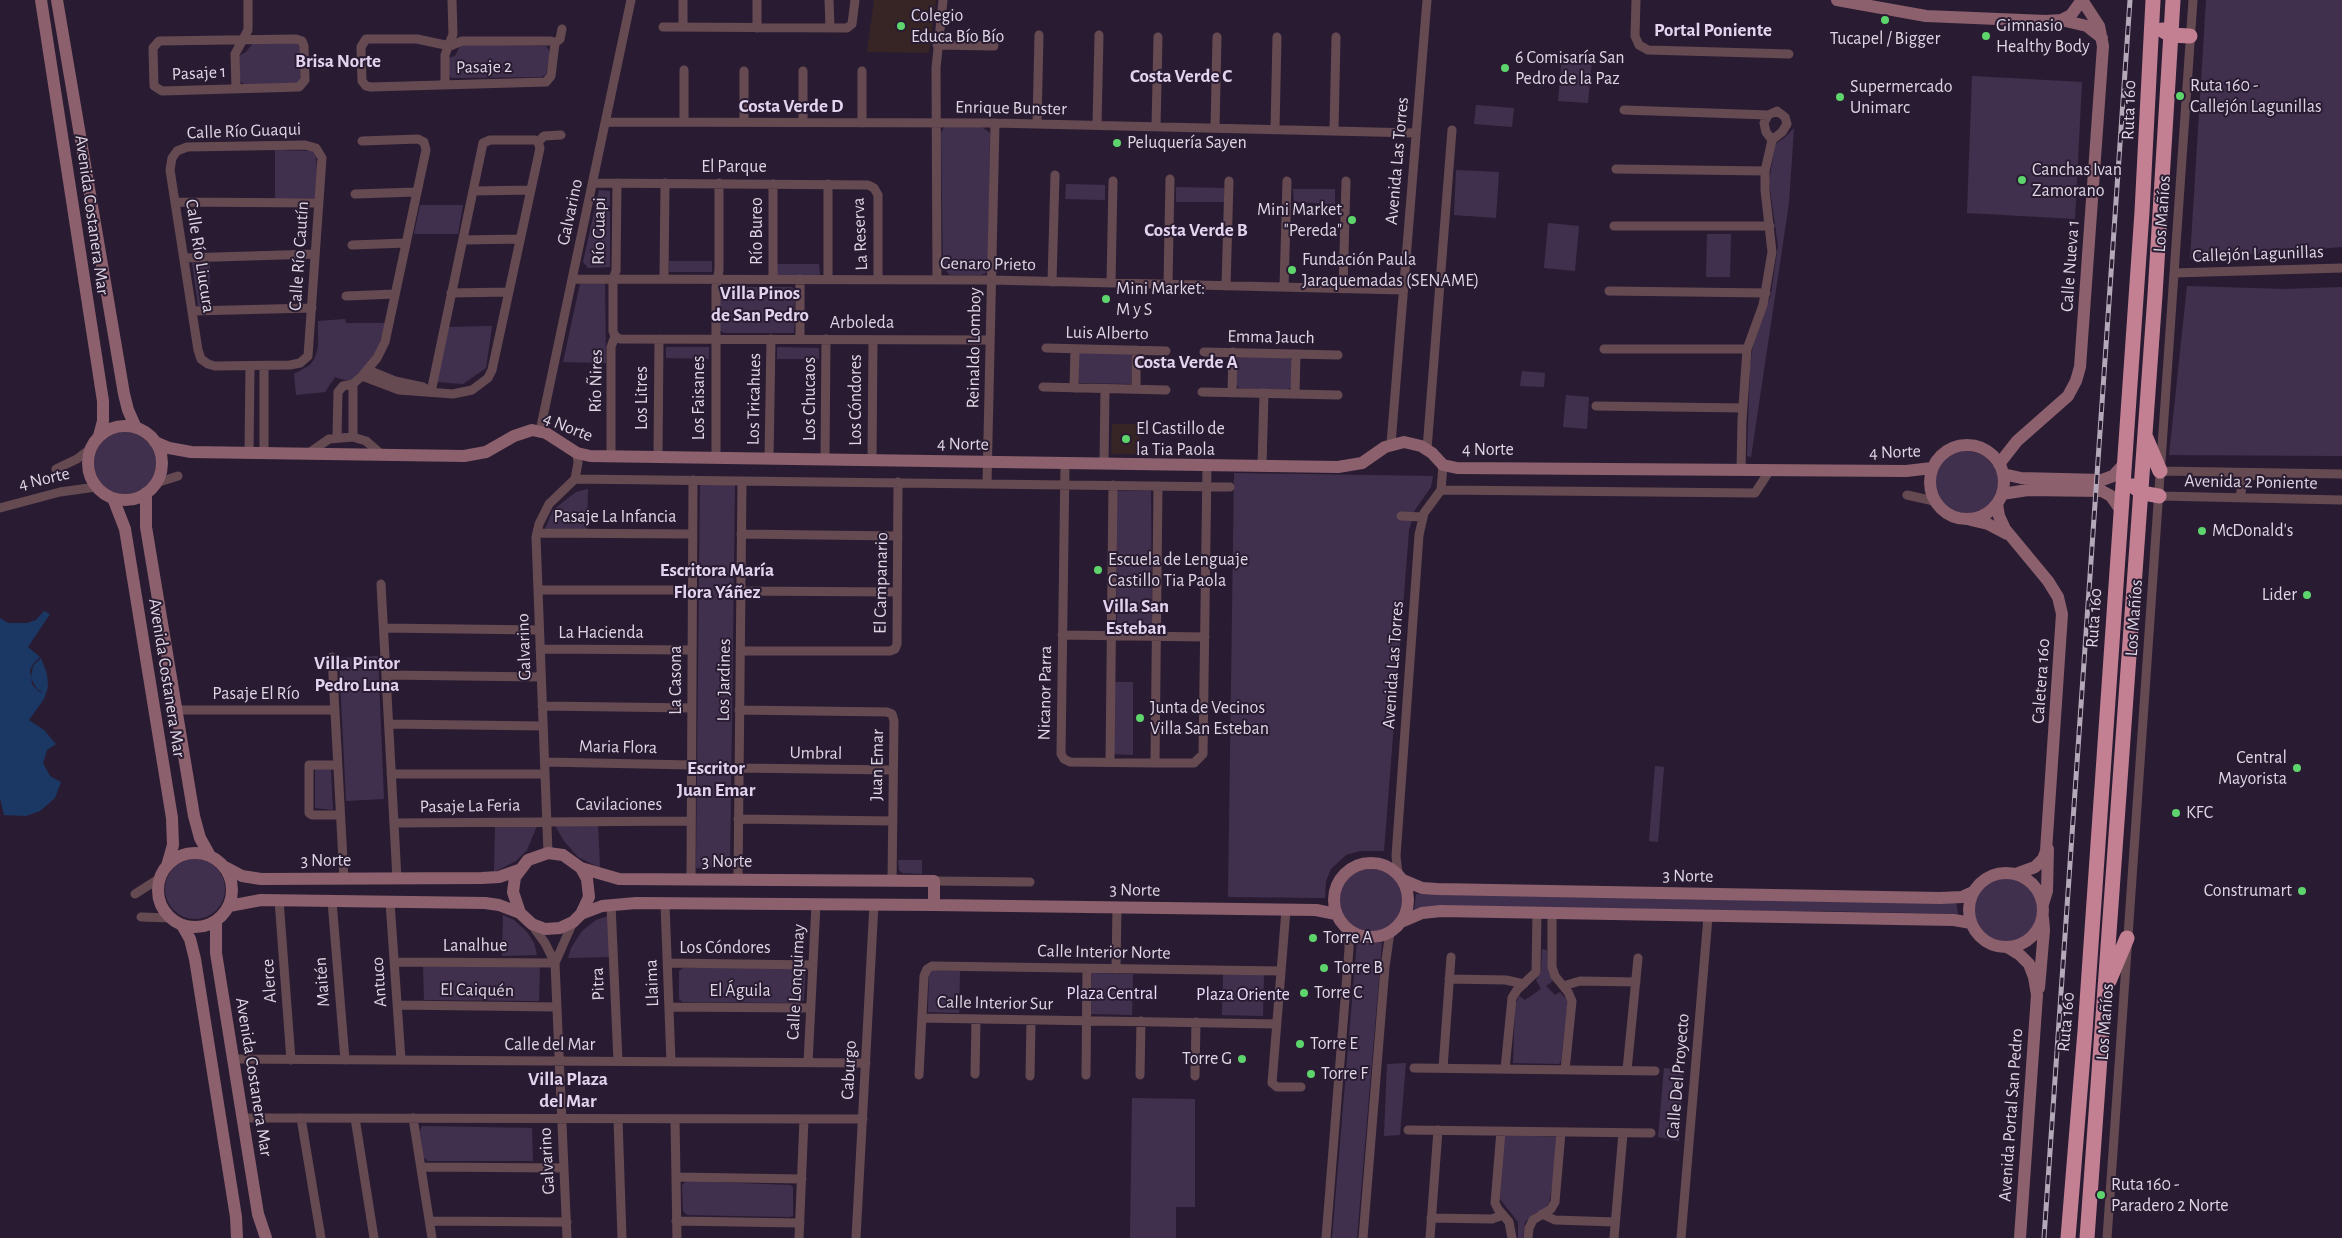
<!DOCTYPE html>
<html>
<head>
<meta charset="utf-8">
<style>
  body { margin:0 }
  canvas { display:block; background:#291c32 }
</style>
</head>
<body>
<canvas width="2342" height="1238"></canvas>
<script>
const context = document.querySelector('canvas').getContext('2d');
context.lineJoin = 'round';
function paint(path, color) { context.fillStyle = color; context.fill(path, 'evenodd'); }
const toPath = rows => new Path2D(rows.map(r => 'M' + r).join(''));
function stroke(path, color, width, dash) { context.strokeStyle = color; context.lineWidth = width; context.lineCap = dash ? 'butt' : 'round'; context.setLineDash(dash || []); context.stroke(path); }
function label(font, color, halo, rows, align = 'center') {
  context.font = font + ' "Alegreya Sans",sans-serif'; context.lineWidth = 4; context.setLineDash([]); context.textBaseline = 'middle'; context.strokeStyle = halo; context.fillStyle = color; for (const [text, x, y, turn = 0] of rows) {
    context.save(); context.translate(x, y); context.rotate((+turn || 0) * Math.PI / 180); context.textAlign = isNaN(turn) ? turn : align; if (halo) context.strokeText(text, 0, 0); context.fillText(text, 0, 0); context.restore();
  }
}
paint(toPath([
  [874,0,936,0,929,53,867,52],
  [1112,424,1140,424,1140,454,1111,454]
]), '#372424');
paint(toPath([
  [2206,0,2342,0,2342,247,2190,259],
  [296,42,300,47,300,80,297,84,245,85,240,81,239,56,246,52,253,43],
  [461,44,546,46,550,52,546,75,541,77,451,78,448,74,448,58,455,56],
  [1562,55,1592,58,1588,103,1558,101],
  [1972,76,2082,82,2075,219,1967,213],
  [1476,105,1514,108,1512,127,1474,124],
  [944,127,982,127,990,133,988,269,986,273,981,275,950,275,943,268,941,133],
  [1794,128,1789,203,1751,457,1747,456,1750,366,1753,345,1771,294,1778,246,1769,182,1775,144,1783,139],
  [275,150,313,151,316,158,317,169,315,198,275,199],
  [1456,170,1499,172,1496,218,1454,215],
  [1066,184,1105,185,1105,200,1065,199],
  [1176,187,1224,188,1224,202,1176,202],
  [1293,189,1335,189,1335,204,1294,202],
  [599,190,610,191,610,267,588,268,583,262],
  [420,205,463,205,458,234,414,234],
  [1548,223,1579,226,1575,271,1544,268],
  [1707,234,1731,234,1730,277,1706,277],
  [669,261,712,261,712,272,669,272],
  [210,262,209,307,198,306,192,263],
  [777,264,819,264,820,276,777,276],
  [605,283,606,363,563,362,580,284],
  [2187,286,2285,289,2342,287,2342,456,2169,455],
  [723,287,792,287,795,290,794,333,724,333,719,330,720,292],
  [345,319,346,323,385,323,379,346,370,361,352,380,344,380,335,377,325,392,296,395,294,374,310,365,315,358,318,347,318,321],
  [492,326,486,368,463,384,437,382,448,327],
  [666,347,709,347,709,359,666,358],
  [777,347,819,348,819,359,777,359],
  [1080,352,1131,354,1131,384,1079,383,1078,356],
  [1241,356,1289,358,1293,361,1292,387,1287,390,1239,388,1236,384,1236,360],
  [1522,371,1545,373,1544,387,1520,386],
  [1566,395,1589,397,1587,429,1563,427],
  '94 463a31 31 0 1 1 62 0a31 31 0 1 1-62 0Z',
  '1933 484a33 33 0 1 1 66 0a33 33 0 1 1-66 0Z',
  [1234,473,1433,476,1431,487,1415,510,1409,530,1384,851,1360,851,1346,855,1331,869,1326,881,1325,898,1228,897],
  [700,484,735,485,730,867,696,868],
  [588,489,587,530,544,531,553,510,576,492],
  [1117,491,1151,491,1152,625,1117,624],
  [378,656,384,799,346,801,339,658],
  [1113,682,1133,682,1133,755,1113,754],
  [1655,766,1664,767,1658,842,1649,841],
  [315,769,331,769,333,810,315,808],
  [554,824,598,824,600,868,578,857,564,841],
  [537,826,527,850,516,861,494,872,495,827],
  '165 889a30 30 0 1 1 60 0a30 30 0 1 1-60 0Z',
  [898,860,922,860,922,874,902,873,899,870],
  '1338 902a33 33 0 1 1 66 0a33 33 0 1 1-66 0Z',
  '1974 910a32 32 0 1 1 64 0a32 32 0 1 1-64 0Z',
  [1416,894,1956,900,1958,914,1820,911,1414,911],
  [503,915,514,920,527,932,534,943,537,955,502,956],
  [608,916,610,957,568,958,571,948,582,931,596,920],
  [1357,941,1382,943,1357,1238,1332,1238],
  [1542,949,1547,950,1548,967,1553,981,1546,986,1555,995,1560,992,1568,1001,1561,1061,1559,1064,1513,1063,1515,1006,1519,996,1525,1000,1541,989,1536,980,1541,972],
  [423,965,540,965,539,1001,424,1000],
  [683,968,803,968,805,973,804,1000,799,1003,683,1002,679,999,679,971],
  [929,971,960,971,959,1013,928,1012],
  [1092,973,1133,974,1132,1015,1091,1014],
  [1223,974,1264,975,1263,1016,1222,1015],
  [1406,1063,1400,1135,1384,1136,1387,1064],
  [1664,1068,1683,1070,1679,1141,1658,1137],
  [1132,1098,1195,1099,1195,1207,1176,1207,1176,1238,1130,1238],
  [422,1126,532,1128,533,1161,428,1161,423,1157,420,1131],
  [1504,1135,1557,1137,1555,1171,1549,1203,1544,1211,1535,1213,1525,1222,1523,1238,1518,1238,1518,1222,1500,1199],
  [687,1181,790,1185,793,1187,793,1216,789,1217,687,1215,683,1211,682,1185]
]), '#41304d');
paint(toPath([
  [44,611,50,614,28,647,40,657,33,664,30,670,32,684,38,691,44,693,37,689,31,678,33,666,41,658,47,674,48,687,44,699,29,720,44,730,56,744,47,750,43,763,50,776,61,782,55,798,40,811,26,816,4,815,0,798,0,618,8,623,27,623,36,620]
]), '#1b3764');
stroke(toPath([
  [683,0,683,27],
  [757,0,757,28],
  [829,0,830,28],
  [1636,0,1635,36,1639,45,1648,50,1789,54],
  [663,27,847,28,852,24,855,0],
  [296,39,302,41,304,46,305,80,299,87,162,91,154,86,153,48,159,41,296,39],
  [937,45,994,46],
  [450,46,417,39,366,39,361,47,362,81,366,86,371,87,546,82,551,76,555,43,560,39,562,29],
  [450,46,462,41,551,41,555,43],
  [744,71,744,122],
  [445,84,445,55,453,34,452,0],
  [236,88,235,54,248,30,248,0],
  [1624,110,1768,115],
  [606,122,995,123,1416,133],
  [684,122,684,70],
  [803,122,803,71],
  [862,123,862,71],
  [1037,124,1039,35],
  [1097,125,1099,35],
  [1156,127,1158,37],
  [1215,128,1217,37],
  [1275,129,1277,37],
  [1334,131,1336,37],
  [538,142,544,136,561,135],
  [305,145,316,148,322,158,308,356,300,363,290,365,215,366,208,364,201,359,198,350,170,170,172,158,177,151,187,147,305,145],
  [1616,169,1765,171],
  [593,183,868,185,874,188,878,195,878,279],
  [773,184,773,279],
  [828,184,828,279],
  [473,191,531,190],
  [355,194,417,192],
  [175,202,319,203],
  [1614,226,1770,226],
  [463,240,520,239],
  [352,245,406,243],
  [184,258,315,254],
  [2174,273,2342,268],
  [573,279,991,280,1403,290],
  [664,279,665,183],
  [937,279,936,68,943,0],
  [1052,282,1055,175],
  [1111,283,1113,181],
  [1168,284,1170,179],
  [1226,286,1229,181],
  [1284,287,1287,181],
  [1343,289,1346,181],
  [1609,291,1766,293],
  [451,293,508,292],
  [346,296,395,294],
  [192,311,312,308],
  [615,336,620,339,990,340],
  [615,336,613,331,613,279,616,271,617,183],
  [800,339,800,279],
  [1046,348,1166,351],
  [1604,349,1747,349],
  [1204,352,1338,355],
  [264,366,264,453],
  [368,370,395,381,423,387,430,392],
  [362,376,399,390,453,394,472,390,488,378,492,370,540,148,538,142],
  [353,384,353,437],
  [1043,387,1166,390],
  [1074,388,1075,349],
  [1136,389,1136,350],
  [431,392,483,143,490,140,535,140,538,142],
  [1202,392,1338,395],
  [1232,393,1233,352],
  [1295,394,1296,354],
  [1596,406,1742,408],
  [540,431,631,0],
  [337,437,338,392,343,386,353,384,362,376,377,358,385,342,426,150,424,142,418,139,362,141],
  [1391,444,1427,0],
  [1427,449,1452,130],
  [249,453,250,366],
  [309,453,329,439,353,437,366,441,381,454],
  [611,456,611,347,615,336],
  [658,457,659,339],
  [716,458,716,287,719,270,719,183],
  [769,459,771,339],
  [825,459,826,339],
  [872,460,873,340],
  [1065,463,1061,754,1064,759,1070,762,1155,763,1194,763,1203,754,1207,465],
  [1104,464,1105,389],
  [1262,466,1264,393],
  [56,469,77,459,90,449],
  [1741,470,1742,420,1747,349,1763,305,1772,252,1765,190,1765,171,1772,140,1782,132,1787,124,1785,117,1777,111,1768,115,1764,123,1766,132,1772,140],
  [2160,471,2342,474],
  [575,479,1230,487],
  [156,483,178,476],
  [987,483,995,123],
  [1441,490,1755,493,1770,470],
  [1907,495,1934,501],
  [2159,496,2342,500],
  [2240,497,2243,482,2256,473],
  [0,508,60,492,96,487],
  [1401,516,1422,517],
  [537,533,693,534],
  [741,534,898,536],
  [381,584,397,879],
  [538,590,693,590],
  [741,591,897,592],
  [384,628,539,630],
  [1062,635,1205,637],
  [540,649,692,650],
  [740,651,890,651,895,649,897,644,898,482],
  [332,657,344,879],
  [386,675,541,677],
  [542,706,692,708],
  [177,710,334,710],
  [739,710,887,712,892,714,894,721,892,881],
  [389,724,543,726],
  [545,762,692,765],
  [1110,762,1113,485],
  [1155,763,1158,486],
  [337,765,309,765,309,813,312,815,340,815],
  [739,768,893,770],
  [391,774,545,774],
  [738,819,893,821],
  [394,823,691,821],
  [548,853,536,537,539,524,549,504,575,479,578,463,577,453],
  [1398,874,1396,856,1419,535,1424,513,1441,490,1443,465],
  [691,880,693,480],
  [738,880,742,481],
  [934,881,1030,882],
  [135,894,160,878],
  [279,900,291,1060],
  [332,901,345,1060],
  [390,902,401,1060],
  [665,904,671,1062],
  [611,905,618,1061],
  [1286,910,1272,1083,1277,1087,1301,1087],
  [1552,913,1552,967,1555,976,1568,992,1572,1001,1565,1070],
  [141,917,170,918],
  [532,925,545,943,555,963,567,1238],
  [394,962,555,963],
  [555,963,573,922],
  [668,963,813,965],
  [1116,969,1117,907],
  [1449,979,1506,980,1524,984],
  [1563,986,1580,981,1636,982],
  [397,1005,557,1007],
  [669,1007,811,1008],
  [922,1018,1277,1024],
  [233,1059,866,1063],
  [808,1063,816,904],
  [1414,1068,1655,1071],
  [1443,1068,1451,957],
  [1505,1069,1512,998,1517,990,1536,972,1537,913],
  [1627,1070,1638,958],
  [975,1074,976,1019],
  [919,1075,924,976,927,969,932,966,1281,971],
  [1086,1075,1087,968],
  [1140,1075,1141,1021],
  [1030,1076,1031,1020],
  [1195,1076,1196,1022],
  [242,1118,863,1119],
  [301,1118,321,1238],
  [355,1118,374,1238],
  [413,1118,432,1238],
  [618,1119,622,1238],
  [675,1119,677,1238],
  [1408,1130,1651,1133],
  [1501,1131,1495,1203,1498,1209,1509,1222,1512,1238],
  [421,1167,564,1168],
  [676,1177,802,1179],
  [1542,1214,1555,1220,1615,1222],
  [1431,1218,1492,1219,1503,1215],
  [430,1221,567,1222],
  [676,1221,800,1223],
  [799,1238,804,1119],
  [856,1238,874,904],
  [1326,1238,1349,949,1349,931],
  [1363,1238,1385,967,1390,932],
  [1430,1238,1438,1130],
  [1528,1238,1529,1228,1533,1220,1551,1209,1555,1202,1561,1132],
  [1614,1238,1623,1133],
  [1681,1238,1708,917],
  [2107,1238,2193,0]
]), '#664a52', 9);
stroke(toPath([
  [41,0,103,401,103,421,99,436],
  [57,0,124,394,128,410,136,428],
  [1837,0,1926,16,2046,21,2061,20,2071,15,2082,0],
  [2061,20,2087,26,2102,38],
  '88 463a37 37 0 1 1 74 0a37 37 0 1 1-74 0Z',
  [155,442,169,448,191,452,464,456,486,452,514,436,532,430,546,433,577,453,590,456,1338,467,1362,463,1385,447,1404,442,1421,446,1432,453,1443,465,1457,468,1906,471,1932,468],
  '1930 482a37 37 0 1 1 74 0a37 37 0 1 1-74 0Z',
  [1999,464,2017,441,2068,396,2076,381,2080,367,2103,46,2099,26,2082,0],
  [2003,474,2021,478,2102,480,2113,476,2124,464],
  [146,493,146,527,194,816,200,838,210,856],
  [2002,494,2028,490,2102,491,2111,496,2120,509],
  [113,498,125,529,172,818,173,845,167,866],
  [1997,504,1999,516,2005,529,2048,581,2058,597,2062,614,2046,851,2043,859,2035,867,2016,874],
  [1971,520,1988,524,2007,534],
  '158 890a37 37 0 1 1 74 0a37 37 0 1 1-74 0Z',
  '1334 900a37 37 0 1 1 74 0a37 37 0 1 1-74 0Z',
  [225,867,242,876,261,879,482,878,499,877,519,870],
  [581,868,587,879,589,897,581,914,573,922,560,928,545,929,532,924,520,913,513,892,515,877,528,860,548,853,563,855,581,868,619,879,934,881,934,905],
  '1969 910a37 37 0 1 1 74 0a37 37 0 1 1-74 0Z',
  [1403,880,1422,888,1437,889,1940,898,1962,897,1973,892],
  [2043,904,2047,891,2048,849],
  [229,906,261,900,485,903,499,905,520,913],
  [581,914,602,906,636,903,934,905,1316,910,1336,914],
  [216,921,216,953,258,1214,266,1238],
  [1401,922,1422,913,1441,911,1954,920,1971,923],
  [182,925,190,939,195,959,236,1217,237,1238],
  [2007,947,2020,955,2029,964,2034,977,2037,995,2020,1238],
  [2039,988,2044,930,2043,918]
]), '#8c606c', 12);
stroke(toPath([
  [2162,30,2170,35,2190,36],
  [2146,438,2160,471],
  [2133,486,2143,493,2159,496],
  [2109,981,2127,938],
  [2068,1238,2085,1031,2142,212,2153,0],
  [2087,1238,2155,295,2173,0]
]), '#c38093', 15);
const rail = toPath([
  [2044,1238,2130,0]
]);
stroke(rail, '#b3a9b9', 5);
stroke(rail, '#291c32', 3, [9]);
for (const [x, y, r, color] of [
  [1885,20,5,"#5ed56c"],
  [901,26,5,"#5ed56c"],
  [1986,36,5,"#5ed56c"],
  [1505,68,5,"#5ed56c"],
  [2180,96,5,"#5ed56c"],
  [1840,97,5,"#5ed56c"],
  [1117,143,5,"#5ed56c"],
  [2022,180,5,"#5ed56c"],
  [1352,220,5,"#5ed56c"],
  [1292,270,5,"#5ed56c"],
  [1106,299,5,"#5ed56c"],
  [1126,439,5,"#5ed56c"],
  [2202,531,5,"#5ed56c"],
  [1098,570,5,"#5ed56c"],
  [2307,595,5,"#5ed56c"],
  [1140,718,5,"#5ed56c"],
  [2297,768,5,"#5ed56c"],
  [2176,813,5,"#5ed56c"],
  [2302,891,5,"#5ed56c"],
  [1313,938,5,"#5ed56c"],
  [1324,968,5,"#5ed56c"],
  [1304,993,5,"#5ed56c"],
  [1300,1044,5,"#5ed56c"],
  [1242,1059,5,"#5ed56c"],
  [1311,1074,5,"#5ed56c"],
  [2101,1195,5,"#5ed56c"]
]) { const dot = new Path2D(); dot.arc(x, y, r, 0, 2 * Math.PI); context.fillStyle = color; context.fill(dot); stroke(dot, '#291c32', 2); }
label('18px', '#ded6e4', '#291c32', [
  ["Colegio",911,16],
  ["Educa Bío Bío",911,37],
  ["Gimnasio",1996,26],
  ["Healthy Body",1996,47],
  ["Tucapel / Bigger",1885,39,"center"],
  ["6 Comisaría San",1515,58],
  ["Pedro de la Paz",1515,79],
  ["Ruta 160 -",2190,86],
  ["Callejón Lagunillas",2190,107],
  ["Supermercado",1850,87],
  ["Unimarc",1850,108],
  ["Peluquería Sayen",1127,143],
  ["Canchas Ivan",2032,170],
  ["Zamorano",2032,191],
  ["Mini Market",1342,210,"right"],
  ["\"Pereda\"",1342,231,"right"],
  ["Fundación Paula",1302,260],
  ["Jaraquemadas (SENAME)",1302,281],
  ["Mini Market:",1116,289],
  ["M y S",1116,310],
  ["El Castillo de",1136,429],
  ["la Tia Paola",1136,450],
  ["McDonald's",2212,531],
  ["Escuela de Lenguaje",1108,560],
  ["Castillo Tia Paola",1108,581],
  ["Lider",2297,595,"right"],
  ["Junta de Vecinos",1150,708],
  ["Villa San Esteban",1150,729],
  ["Central",2287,758,"right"],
  ["Mayorista",2287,779,"right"],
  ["KFC",2186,813],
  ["Construmart",2292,891,"right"],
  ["Torre A",1323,938],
  ["Torre B",1334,968],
  ["Torre C",1314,993],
  ["Torre E",1310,1044],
  ["Torre G",1232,1059,"right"],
  ["Torre F",1321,1074],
  ["Ruta 160 -",2111,1185],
  ["Paradero 2 Norte",2111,1206]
], 'left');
label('18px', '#ded6e4', '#291c32', [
  ["Pasaje 2",484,67,-1],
  ["Pasaje 1",199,73,-3],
  ["Enrique Bunster",1011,108,1],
  ["Ruta 160",2129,110,-88],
  ["Calle Río Guaqui",244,131,-2],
  ["Avenida Las Torres",1397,161,-85],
  ["El Parque",734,167],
  ["Galvarino",570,212,-78],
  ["Los Mañíos",2162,214,-86],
  ["Avenida Costanera Mar",92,215,82],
  ["Río Guapi",599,231,-89],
  ["Río Bureo",757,231,-90],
  ["La Reserva",860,234,-93],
  ["Callejón Lagunillas",2258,254,-2],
  ["Calle Río Liucura",200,256,81],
  ["Calle Río Cautín",299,256,-86],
  ["Genaro Prieto",988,264,1],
  ["Calle Nueva 1",2070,266,-86],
  ["Arboleda",862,323],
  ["Luis Alberto",1107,333,1],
  ["Emma Jauch",1271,337,1],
  ["Reinaldo Lomboy",974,348,-89],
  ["Río Ñires",596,381,-89],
  ["Los Litres",642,398,-90],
  ["Los Faisanes",699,398,-90],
  ["Los Tricahues",754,399,-89],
  ["Los Chucaos",810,399,-90],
  ["Los Cóndores",856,400,-90],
  ["4 Norte",568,427,22],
  ["4 Norte",963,444,1],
  ["4 Norte",1488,450],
  ["4 Norte",1895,452,-2],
  ["4 Norte",44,479,-13],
  ["Avenida 2 Poniente",2251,482,1],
  ["Pasaje La Infancia",615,517],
  ["El Campanario",881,583,-89],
  ["Ruta 160",2094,618,-86],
  ["Los Mañíos",2134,618,-86],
  ["La Hacienda",601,633],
  ["Galvarino",524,647,-92],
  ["Avenida Las Torres",1393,665,-86],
  ["Avenida Costanera Mar",167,678,81],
  ["La Casona",676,680,-90],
  ["Los Jardines",724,680,-89],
  ["Caletera 160",2041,681,-86],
  ["Nicanor Parra",1045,693,-89],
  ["Pasaje El Río",256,694],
  ["Maria Flora",618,747,1],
  ["Umbral",816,753,1],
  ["Juan Emar",877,765,-89],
  ["Cavilaciones",619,805],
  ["Pasaje La Feria",470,806,-1],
  ["3 Norte",326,861],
  ["3 Norte",727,862],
  ["3 Norte",1688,876,1],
  ["3 Norte",1135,890,1],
  ["Lanalhue",475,946],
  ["Los Cóndores",725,948],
  ["Calle Interior Norte",1104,952,1],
  ["Alerce",269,981,-94],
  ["Maitén",322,982,-94],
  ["Antuco",379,982,-94],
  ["Calle Lonquimay",796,982,-87],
  ["Llaima",652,983,-92],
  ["Pitra",598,984,-92],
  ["El Caiquén",477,990,1],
  ["El Águila",740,991],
  ["Calle Interior Sur",995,1003,1],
  ["Ruta 160",2066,1022,-85],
  ["Los Mañíos",2105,1022,-86],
  ["Calle del Mar",550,1045],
  ["Caburgo",849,1070,-87],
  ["Calle Del Proyecto",1678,1076,-85],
  ["Avenida Costanera Mar",254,1077,81],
  ["Avenida Portal San Pedro",2011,1115,-86],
  ["Galvarino",547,1161,-93]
]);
label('18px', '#ebd9f9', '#291c32', [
  ["Plaza Central",1112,994],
  ["Plaza Oriente",1243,995]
]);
label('bold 19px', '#e3d3ef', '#291c32', [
  ["Portal Poniente",1713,30],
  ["Brisa Norte",338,61],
  ["Costa Verde C",1181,76],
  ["Costa Verde D",791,106],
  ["Costa Verde B",1196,230],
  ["Villa Pinos",760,293],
  ["de San Pedro",760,315],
  ["Costa Verde A",1186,362],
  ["Escritora María",717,570],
  ["Flora Yáñez",717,592],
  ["Villa San",1136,606],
  ["Esteban",1136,628],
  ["Villa Pintor",357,663],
  ["Pedro Luna",357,685],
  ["Escritor",716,768],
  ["Juan Emar",716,790],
  ["Villa Plaza",568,1079],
  ["del Mar",568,1101]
]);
</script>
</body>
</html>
